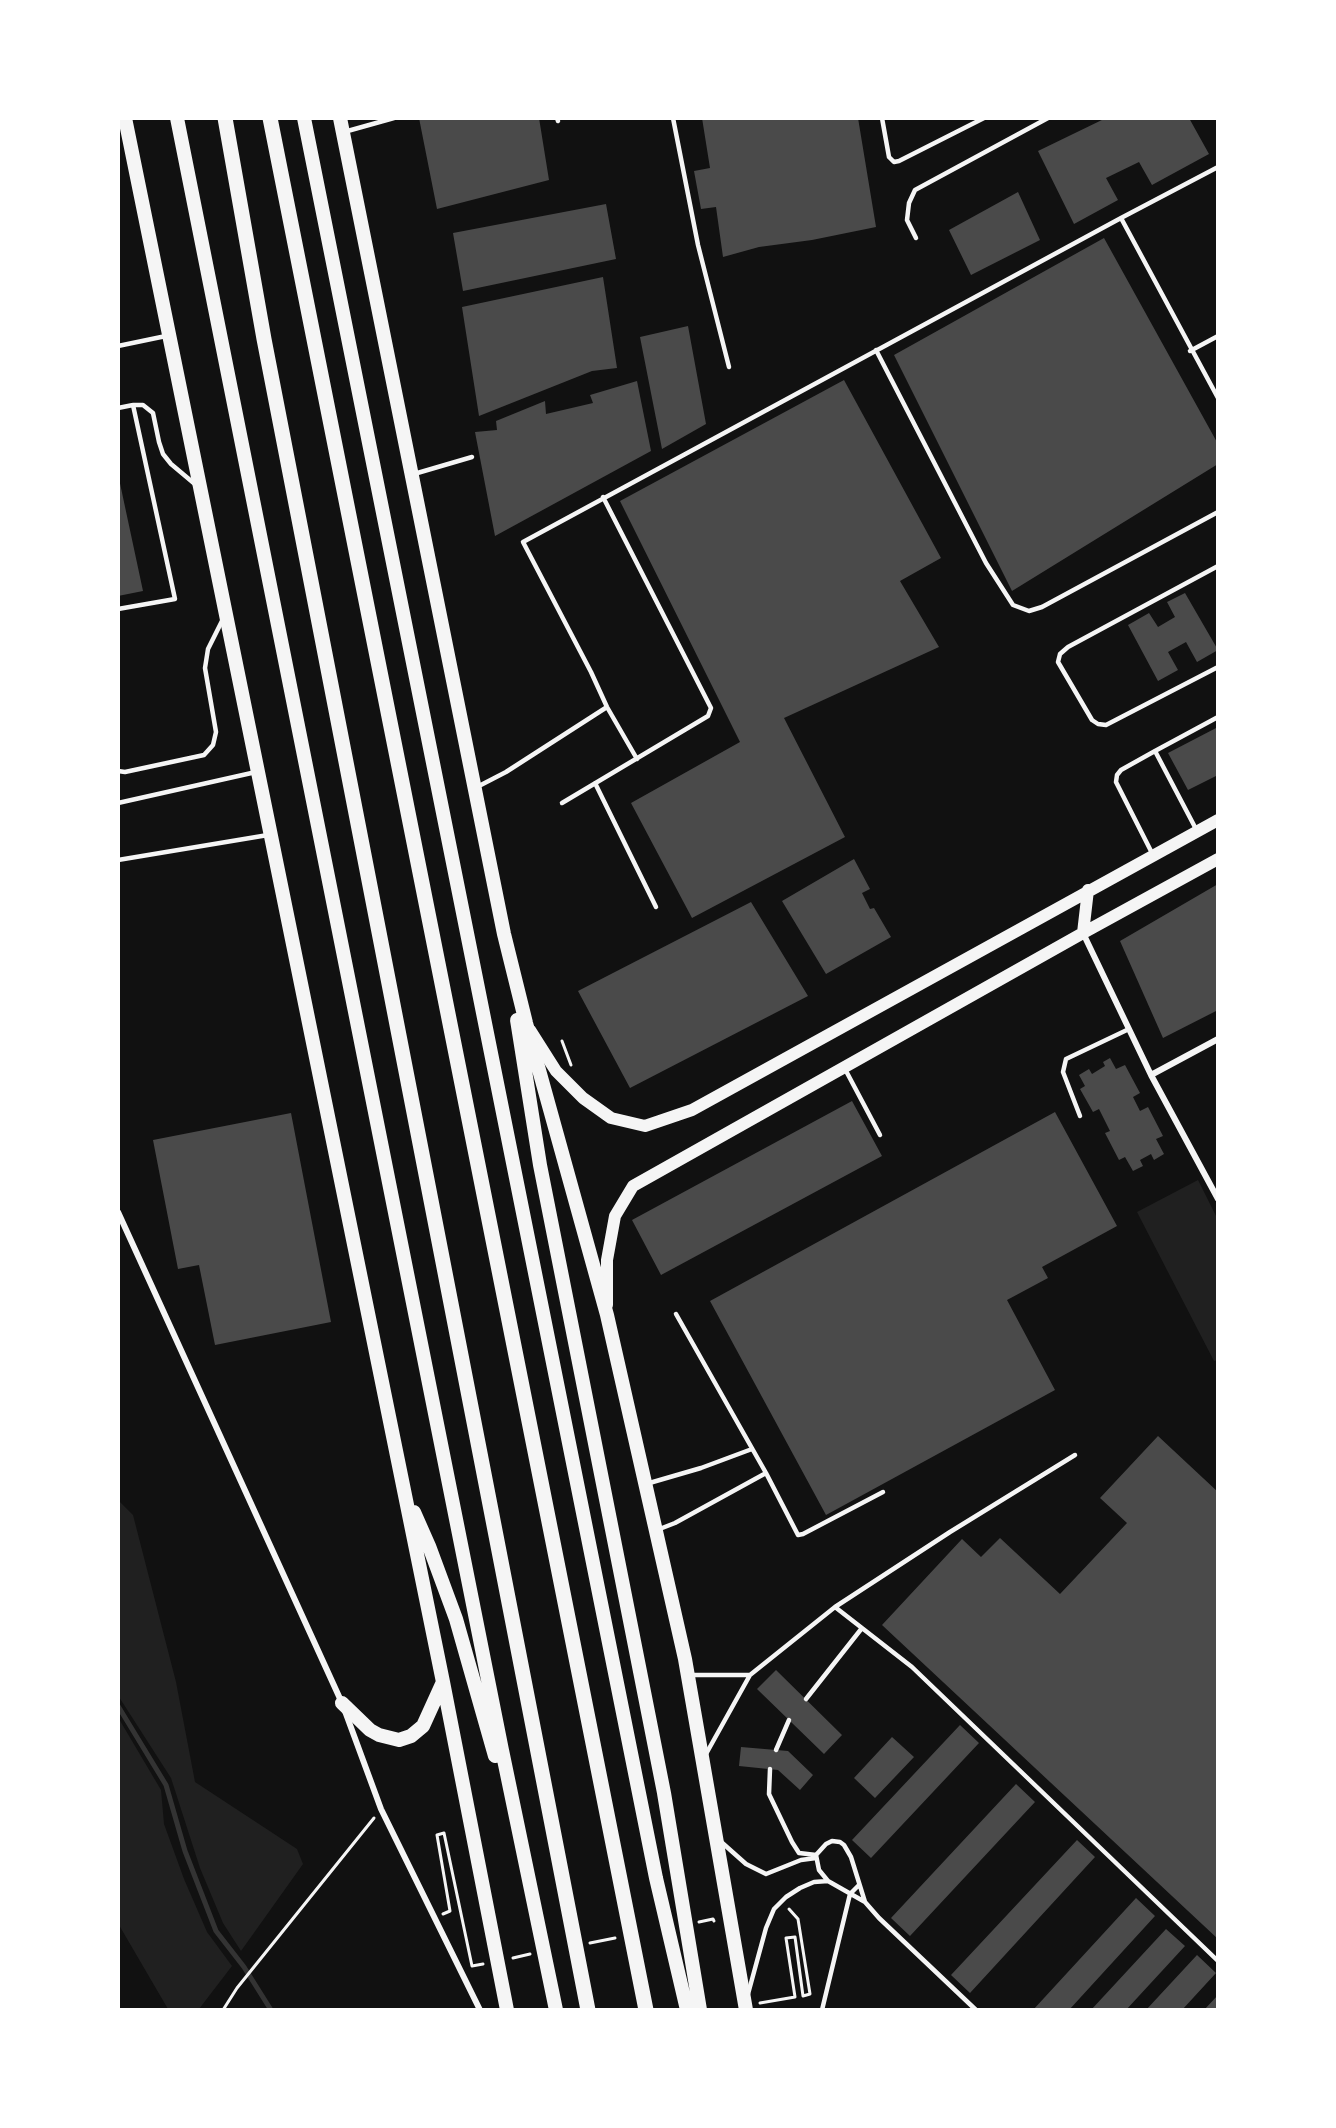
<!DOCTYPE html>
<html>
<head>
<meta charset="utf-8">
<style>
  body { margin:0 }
  #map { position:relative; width:1336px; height:2128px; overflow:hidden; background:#111; font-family:Rubik,sans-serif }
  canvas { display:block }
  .frame { position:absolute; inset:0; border:120px solid #fff; pointer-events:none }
</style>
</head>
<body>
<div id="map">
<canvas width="1336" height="2128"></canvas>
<div class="frame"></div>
</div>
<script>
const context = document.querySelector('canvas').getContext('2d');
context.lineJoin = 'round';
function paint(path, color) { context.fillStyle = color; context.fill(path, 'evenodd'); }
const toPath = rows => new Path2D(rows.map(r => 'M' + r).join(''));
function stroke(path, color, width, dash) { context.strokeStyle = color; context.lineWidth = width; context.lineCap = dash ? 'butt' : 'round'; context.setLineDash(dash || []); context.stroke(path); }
paint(toPath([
  [1198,1180,1217,1218,1218,1360,1214,1361,1137,1212],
  [119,1501,133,1515,176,1682,195,1782,297,1849,303,1864,241,1951,223,1923,200,1868,171,1778,119,1697],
  [119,1719,161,1790,164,1824,184,1879,207,1932,232,1966,199,2009,168,2009,119,1925]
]), '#202020');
stroke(toPath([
  [118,1706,166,1785,185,1851,216,1931,244,1967,271,2010]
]), '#333', 5);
paint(toPath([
  [419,118,539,118,549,180,437,209],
  [702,118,858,118,876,227,812,240,759,247,723,257,716,207,701,209,694,171,710,168],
  [1106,118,1189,118,1209,154,1152,185,1139,162,1106,178,1118,200,1074,224,1038,151],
  [1018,192,1040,240,971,275,949,230],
  [606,204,616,259,463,291,453,233],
  [1104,238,1218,444,1218,464,1012,591,894,355],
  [603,277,617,368,592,371,479,416,462,307],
  [688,326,706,424,662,449,640,337],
  [844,380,941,558,900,581,939,647,784,718,845,837,692,918,631,803,740,742,620,501],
  [637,381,651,451,495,536,475,432,497,430,496,421,545,401,546,414,593,403,590,395],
  [118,474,143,591,118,596],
  [1185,593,1218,650,1197,662,1186,642,1168,652,1178,670,1158,681,1128,625,1149,613,1158,627,1175,617,1167,602],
  [1218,727,1218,775,1188,790,1168,753],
  [854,859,870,889,862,893,870,909,874,908,891,937,826,974,782,901],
  [1218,884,1218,1010,1163,1038,1120,941],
  [751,902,808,996,630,1088,578,991],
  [1110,1058,1116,1069,1125,1065,1140,1093,1133,1097,1140,1111,1148,1107,1163,1136,1156,1139,1164,1154,1154,1160,1151,1154,1140,1160,1143,1166,1133,1171,1125,1157,1119,1160,1105,1133,1110,1131,1099,1109,1093,1112,1080,1089,1085,1086,1079,1075,1089,1069,1092,1074,1105,1066,1103,1062],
  [852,1101,882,1156,661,1275,632,1220],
  [1055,1112,1117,1226,1042,1267,1048,1278,1007,1300,1055,1390,826,1515,710,1301],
  [291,1113,331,1322,215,1345,199,1265,178,1269,153,1140],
  [1158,1436,1218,1492,1218,1939,882,1625,962,1539,981,1557,1000,1538,1060,1594,1127,1523,1100,1498],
  [776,1670,842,1735,824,1754,757,1689],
  [960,1725,979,1743,871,1858,852,1840],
  [892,1737,914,1757,875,1798,854,1778],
  [741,1747,788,1751,813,1775,800,1790,778,1770,739,1766],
  [1016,1784,1035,1802,910,1936,891,1918],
  [1077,1840,1095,1857,970,1993,951,1975],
  [1136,1898,1155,1916,1069,2010,1033,2010],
  [1166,1929,1185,1946,1126,2010,1091,2010],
  [1197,1955,1216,1973,1182,2010,1146,2010],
  [1218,1995,1218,2010,1204,2010]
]), '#4a4a4a');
stroke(toPath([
  [562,1041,571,1065],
  [443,1914,450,1911,437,1835,444,1833,472,1966,483,1964],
  [699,1922,713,1919,714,1921],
  [590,1943,615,1938],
  [513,1958,530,1954],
  [760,2003,795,1997,786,1938,795,1937,803,1996,810,1994,798,1919,789,1909],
  [223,2010,237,1988,374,1818]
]), '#f5f5f5', 3);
stroke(toPath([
  [557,118,558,121],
  [673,118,698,245,729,367],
  [882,118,889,157,894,162,899,161,984,118],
  [344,132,394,118],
  [1121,218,1218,167],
  [916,238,907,220,909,203,915,190,1048,118],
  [118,346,166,336],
  [876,350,986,563,1013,605,1029,611,1042,607,1218,512],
  [1190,351,1218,336],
  [118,408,133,405,143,405,153,413,159,442,163,454,171,464,196,485],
  [414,474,472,457],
  [1218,566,1068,647,1060,654,1058,662,1092,720,1098,724,1106,725,1218,667],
  [118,609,175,599,133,405],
  [637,759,607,707,591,672,523,542,1121,218,1218,398],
  [118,771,125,772,204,755,213,745,216,732,205,668,208,649,223,619],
  [595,783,656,907],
  [477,787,506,772,607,707],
  [118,803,256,772],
  [562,803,708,716,711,708,603,497],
  [1197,831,1155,751,1218,717],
  [1153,855,1116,782,1117,775,1121,770,1155,751],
  [118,860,268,835],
  [845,1069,880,1135],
  [1080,1116,1063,1072,1066,1059,1129,1029],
  [676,1314,766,1473,798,1535,803,1534,883,1492],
  [646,1484,701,1468,752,1449],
  [657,1530,675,1523,766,1473],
  [835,1607,912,1667,1218,1961],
  [690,1675,750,1675],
  [806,1699,862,1628],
  [776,1750,789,1720],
  [706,1754,750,1675,835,1607,950,1532,1075,1455],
  [770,1769,769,1794,792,1842,799,1853,816,1855],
  [719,1840,746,1864,766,1874,801,1860,816,1858],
  [828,1881,819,1870,816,1855,826,1844,832,1841,840,1842,844,1845,851,1857,865,1902,879,1918,976,2010],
  [748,1994,766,1928,774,1909,786,1897,800,1888,814,1882,828,1881,865,1902],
  [822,2010,850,1894,859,1885]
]), '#f5f5f5', 4.5);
stroke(toPath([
  [1083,933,1151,1075,1218,1199],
  [1151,1075,1218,1039],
  [118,1212,342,1703,381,1809,480,2010]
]), '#f5f5f5', 6);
stroke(toPath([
  [1083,933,1088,890],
  [530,1030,556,1071,583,1098,611,1118,645,1126,692,1110,1218,820],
  [607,1305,607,1260,615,1216,633,1186,1083,933,1218,859]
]), '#f5f5f5', 12);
stroke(toPath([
  [125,118,443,1682,507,2010],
  [177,118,502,1750,556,2010],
  [304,118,656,1878,687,2010],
  [340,118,504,934,526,1023,607,1315,685,1659,746,2010],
  [517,1020,540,1165,664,1793,700,2010],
  [414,1512,429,1546,456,1619,495,1756],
  [342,1703,370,1730,379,1735,399,1740,411,1736,423,1726,443,1682]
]), '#f5f5f5', 14);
stroke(toPath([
  [225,118,264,339,588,2010],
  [270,118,646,2010]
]), '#f5f5f5', 15);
</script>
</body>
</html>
